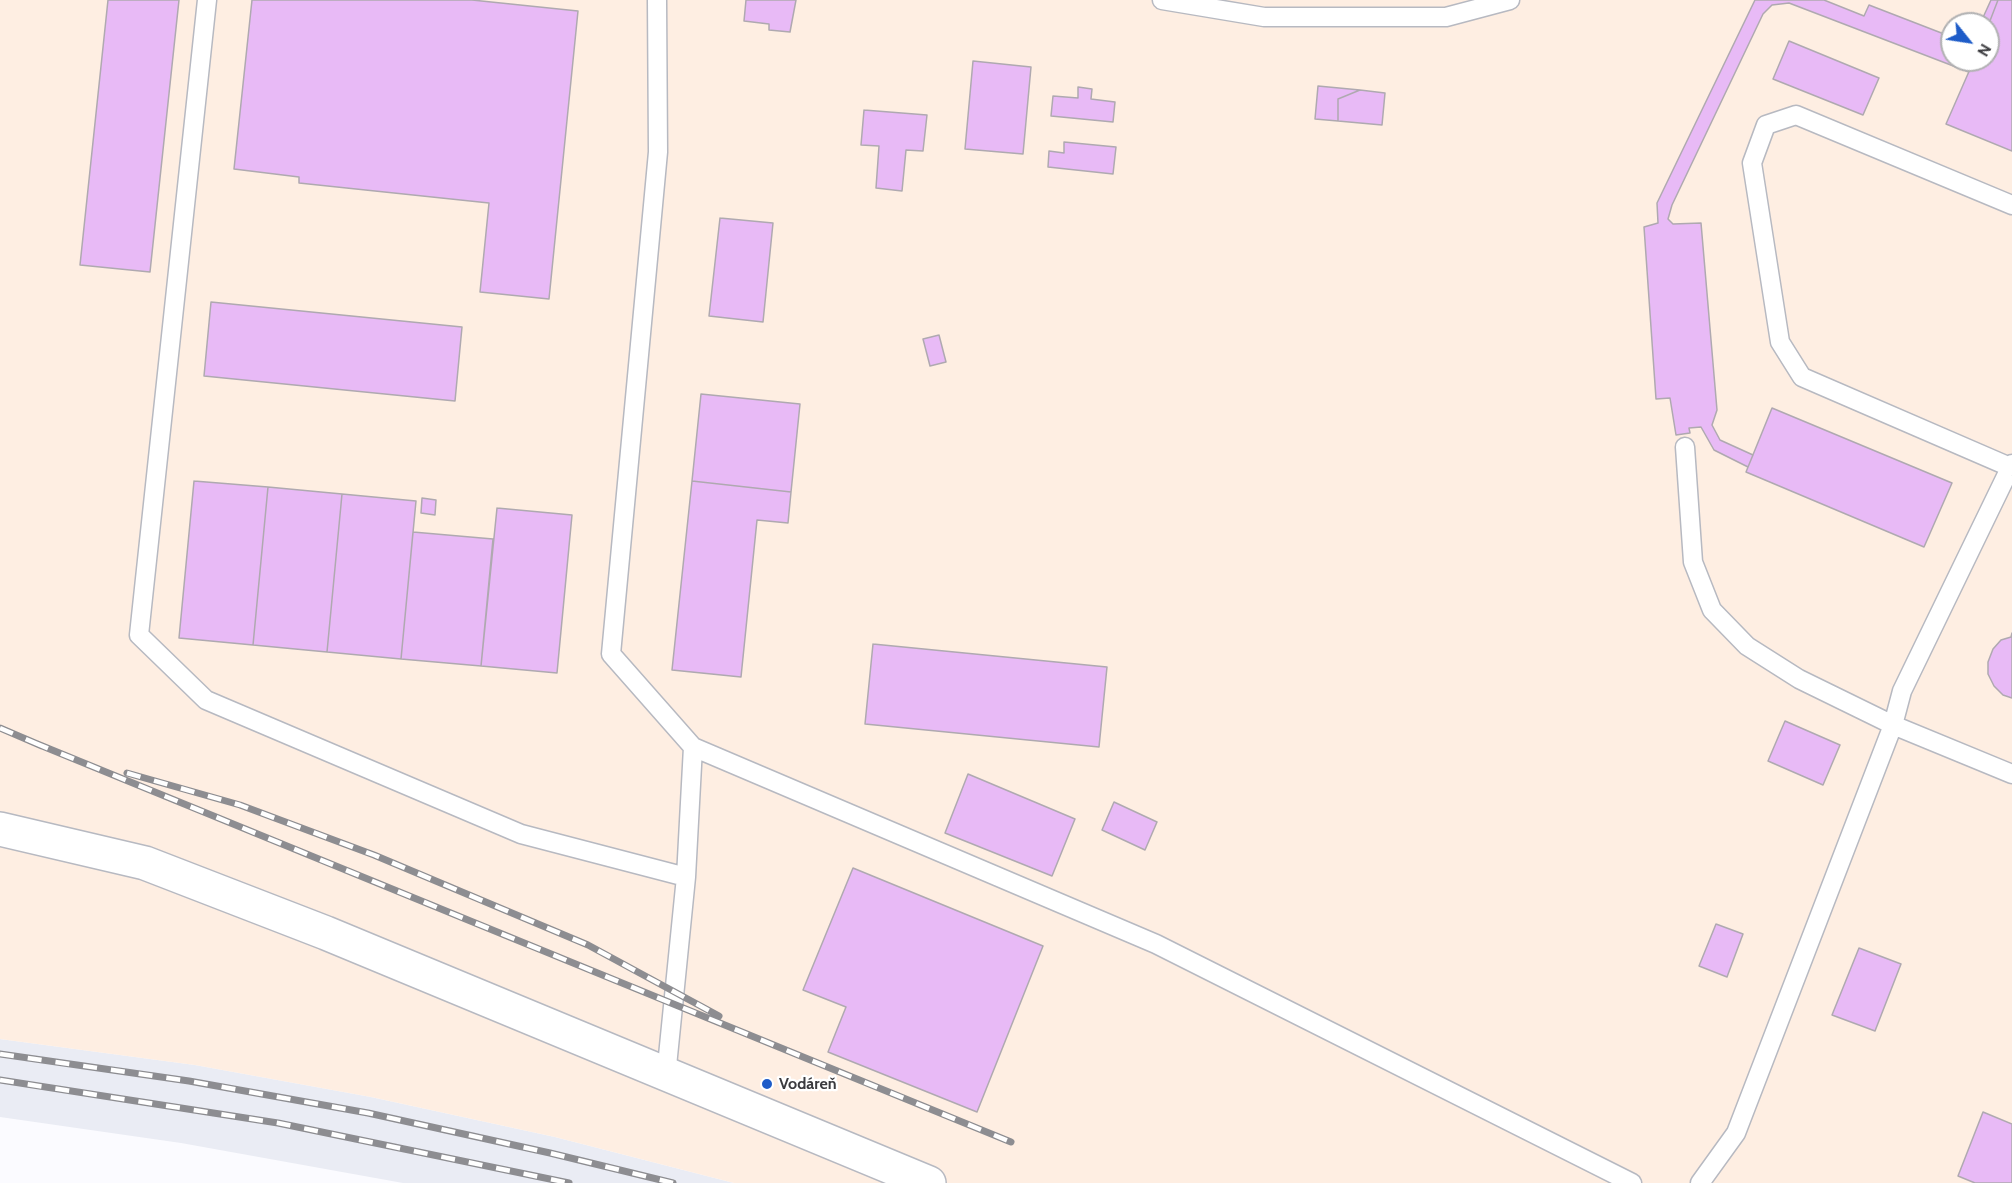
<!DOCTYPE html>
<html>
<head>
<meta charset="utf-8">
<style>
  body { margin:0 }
  #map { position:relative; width:2012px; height:1183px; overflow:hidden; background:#fbfbff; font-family:Cabin,sans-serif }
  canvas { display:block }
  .north { position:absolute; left:1940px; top:12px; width:60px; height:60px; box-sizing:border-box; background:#fff; border:2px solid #b1b1b2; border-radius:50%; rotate:120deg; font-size:16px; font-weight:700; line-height:24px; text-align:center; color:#3b3b3f }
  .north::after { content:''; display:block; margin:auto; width:21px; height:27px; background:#1e5cc8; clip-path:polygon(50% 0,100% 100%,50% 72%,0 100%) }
</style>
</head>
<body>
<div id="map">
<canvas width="2012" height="1183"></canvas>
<div class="north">N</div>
</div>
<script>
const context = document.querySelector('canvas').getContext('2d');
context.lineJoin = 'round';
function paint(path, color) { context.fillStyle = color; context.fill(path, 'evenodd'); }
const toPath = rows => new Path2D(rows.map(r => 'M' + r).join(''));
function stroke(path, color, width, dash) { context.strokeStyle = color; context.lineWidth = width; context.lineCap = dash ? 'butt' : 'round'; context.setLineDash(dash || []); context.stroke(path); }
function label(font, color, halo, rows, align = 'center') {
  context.font = font + ' Cabin,sans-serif'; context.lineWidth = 4.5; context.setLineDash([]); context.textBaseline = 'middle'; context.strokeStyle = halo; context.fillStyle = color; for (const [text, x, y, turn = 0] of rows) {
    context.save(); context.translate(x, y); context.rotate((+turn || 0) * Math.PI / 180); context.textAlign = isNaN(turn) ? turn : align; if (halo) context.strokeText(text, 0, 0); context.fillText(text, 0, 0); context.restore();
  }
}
paint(toPath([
  [0,1039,195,1065,371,1097,555,1137,734,1183,403,1183,181,1143,0,1117]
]), '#eaecf4');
paint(toPath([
  [0,0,2012,0,2012,1183,734,1183,555,1137,371,1097,195,1065,0,1039],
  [1952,24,1988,24,1988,60,1952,60]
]), '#feeee2');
const building = toPath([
  [108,0,179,0,150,272,80,265,108,0],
  [252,0,472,0,578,11,549,299,480,292,489,203,299,183,299,177,234,169,252,0],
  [746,0,796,0,790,32,769,30,769,24,744,21,746,0],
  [1755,0,1824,0,1864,16,1869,5,1944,34,1942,39,1952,37,1952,60,1974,60,1969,72,1789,3,1772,5,1763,14,1672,205,1668,219,1673,224,1701,223,1717,410,1712,425,1720,440,1753,455,1748,467,1714,450,1701,427,1689,428,1690,433,1676,435,1670,398,1656,399,1644,227,1658,223,1657,203,1755,0],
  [1991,0,1998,0,1988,26,1980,24,1991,0],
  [1998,0,2012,0,2012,151,1946,124,1974,60,1988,60,1988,26,1998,0],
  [1789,41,1879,78,1863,115,1773,79,1789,41],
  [973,61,1031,67,1023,154,965,149,973,61],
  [1318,86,1360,90,1338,99,1338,121,1315,119,1318,86],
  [1078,87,1092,89,1091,99,1115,102,1113,122,1051,116,1053,96,1078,98,1078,87],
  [1360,90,1385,93,1382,125,1338,121,1338,99,1360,90],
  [864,110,927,115,923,151,906,150,902,191,876,188,879,146,861,145,864,110],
  [1064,142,1116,147,1113,174,1048,167,1049,151,1064,153,1064,142],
  [720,218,773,223,763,322,709,316,720,218],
  [211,302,462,327,455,401,204,376,211,302],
  [939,335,946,362,930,366,923,339,939,335],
  [701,394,800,404,791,492,692,481,701,394],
  [1772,408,1952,483,1924,547,1746,472,1772,408],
  [194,481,268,487,253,645,179,638,194,481],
  [692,481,791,492,788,523,757,520,741,677,672,670,692,481],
  [268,487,342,494,327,652,253,645,268,487],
  [342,494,416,501,401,659,327,652,342,494],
  [422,498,436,500,435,515,421,513,422,498],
  [497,508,572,515,557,673,481,666,497,508],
  [413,532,493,539,481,666,401,659,413,532],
  [2012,633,2012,698,2003,695,1994,686,1988,674,1988,662,1993,649,2001,640,2011,637,2012,633],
  [873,644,1107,667,1099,747,865,724,873,644],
  [1785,721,1840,745,1823,785,1768,761,1785,721],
  [968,774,1075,819,1052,876,945,833,968,774],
  [1114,802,1157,822,1145,850,1102,830,1114,802],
  [853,868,1043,946,977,1112,828,1052,846,1007,803,990,853,868],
  [1716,924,1743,934,1727,977,1699,966,1716,924],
  [1859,948,1901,964,1875,1031,1832,1015,1859,948],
  [1983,1112,2012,1124,2012,1183,1975,1183,1958,1176,1983,1112]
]);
paint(building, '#e8baf6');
stroke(building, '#afa9b0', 1.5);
const service = toPath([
  [207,0,139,635,206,700,521,834,686,877],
  [657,0,658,152,611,654,693,747,686,877,666,1076],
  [1162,0,1264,17,1446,17,1510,0],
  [1685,447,1693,562,1712,610,1747,646,1799,679,1893,725,2012,774],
  [2010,467,1802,377,1780,342,1752,163,1766,125,1796,115,2012,205],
  [693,747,1156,944,1632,1183],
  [1700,1183,1736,1133,1893,725,1902,691,2012,464]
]);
const tertiary = toPath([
  [0,829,145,863,326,933,929,1183]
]);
stroke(service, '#b7b9c1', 21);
stroke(tertiary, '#b7b9c1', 36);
stroke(service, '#fff', 18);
stroke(tertiary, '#fff', 33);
const rail = toPath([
  [0,728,42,746],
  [35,743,1011,1142],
  [127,773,240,805,374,855,588,945,719,1016],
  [0,1054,189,1081,368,1113,550,1153,673,1183],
  [0,1080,278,1123,569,1183]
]);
stroke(rail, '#8d8d91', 7);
stroke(rail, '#fff', 4.5, [14]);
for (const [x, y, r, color] of [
  [767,1084,6,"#1e5cc8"]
]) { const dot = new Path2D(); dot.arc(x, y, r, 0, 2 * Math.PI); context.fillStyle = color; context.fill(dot); stroke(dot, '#fff', 2); }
label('bold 16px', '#3b3b3f', '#fff', [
  ["Vodáreň",779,1084]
], 'left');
</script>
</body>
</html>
